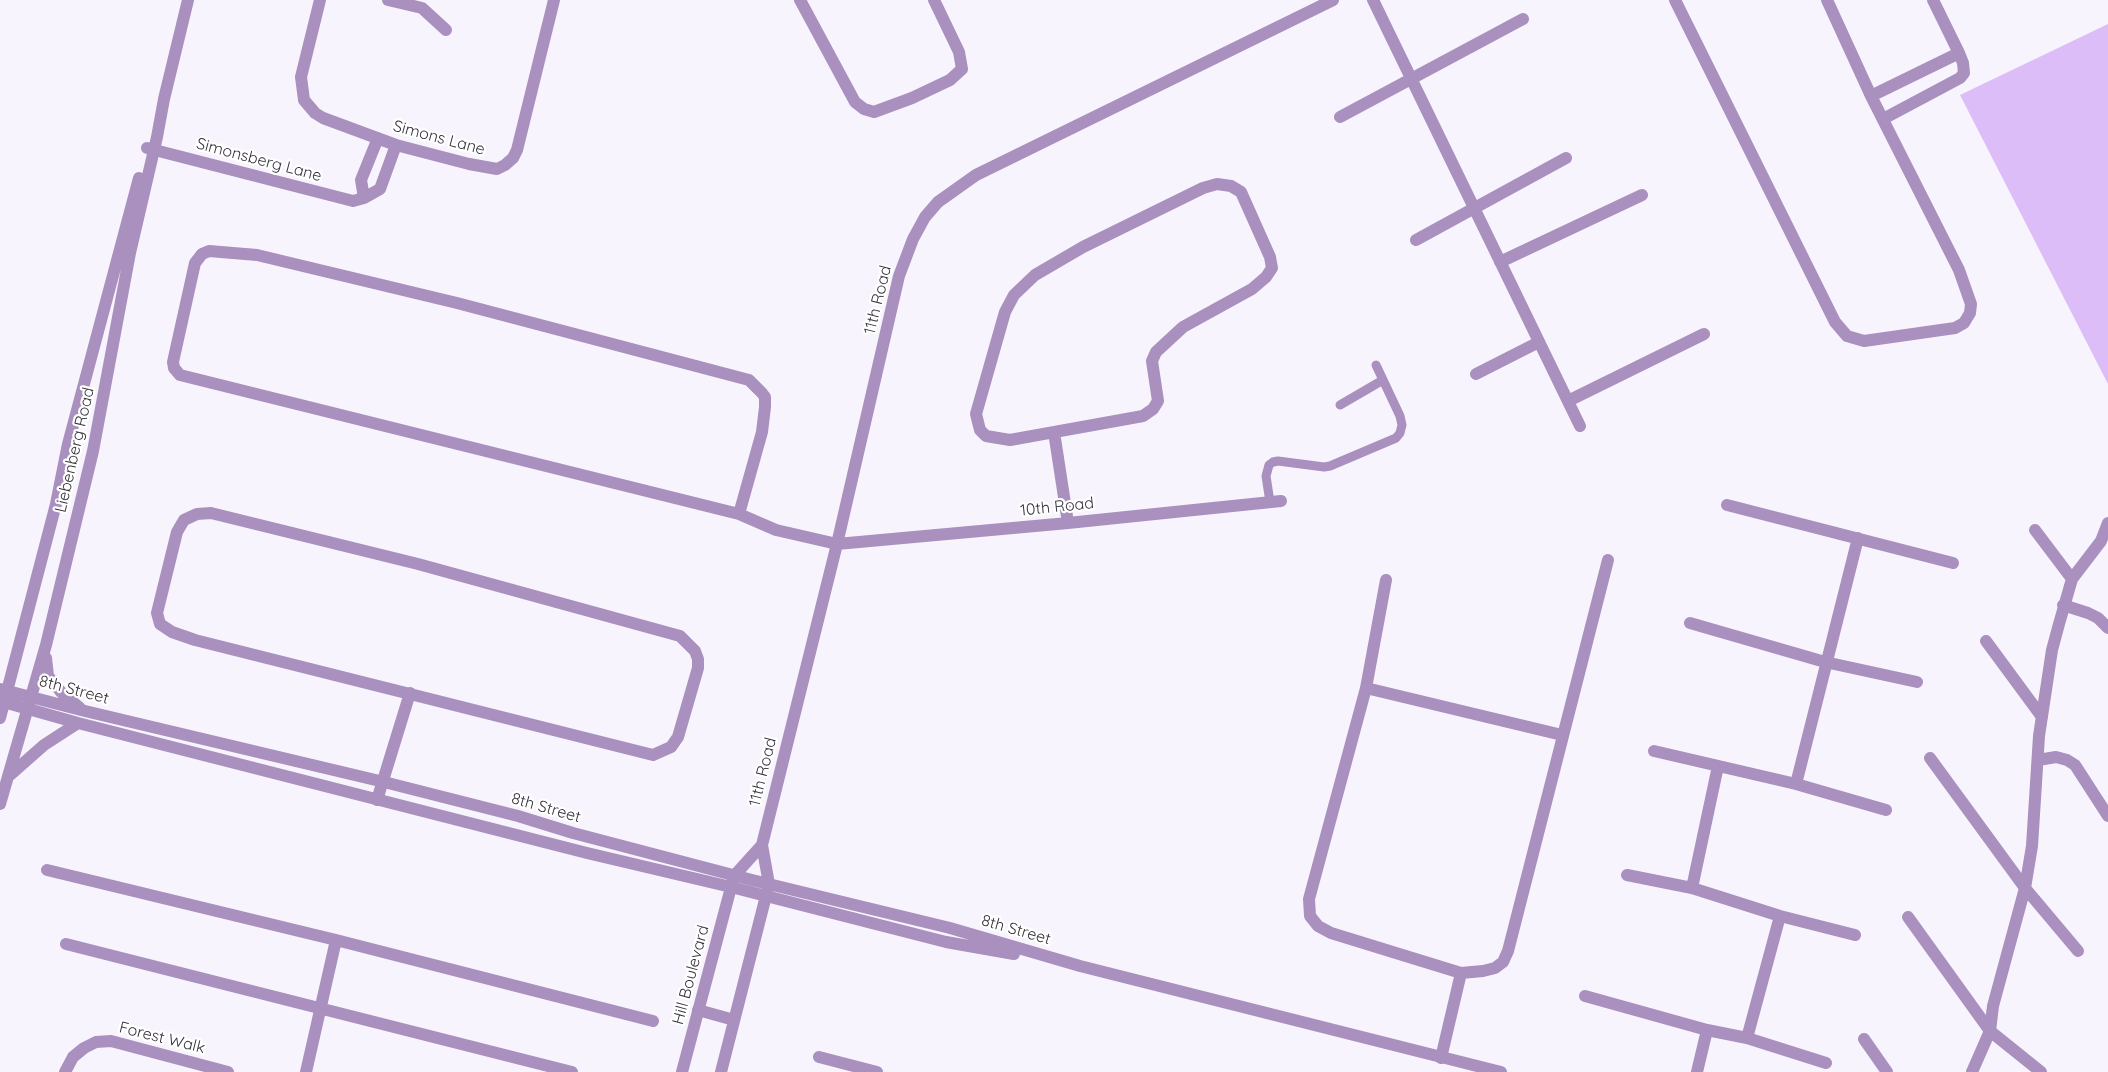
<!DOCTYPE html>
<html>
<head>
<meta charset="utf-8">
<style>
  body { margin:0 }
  canvas { display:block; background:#f8f4fd }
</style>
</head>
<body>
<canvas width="2108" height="1072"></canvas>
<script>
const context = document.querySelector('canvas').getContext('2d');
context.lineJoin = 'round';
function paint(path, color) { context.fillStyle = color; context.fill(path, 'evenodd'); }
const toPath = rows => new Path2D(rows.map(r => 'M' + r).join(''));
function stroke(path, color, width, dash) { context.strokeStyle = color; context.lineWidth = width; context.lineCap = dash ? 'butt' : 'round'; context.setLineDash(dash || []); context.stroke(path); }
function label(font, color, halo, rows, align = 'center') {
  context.font = font + ' Quicksand,sans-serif'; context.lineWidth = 4.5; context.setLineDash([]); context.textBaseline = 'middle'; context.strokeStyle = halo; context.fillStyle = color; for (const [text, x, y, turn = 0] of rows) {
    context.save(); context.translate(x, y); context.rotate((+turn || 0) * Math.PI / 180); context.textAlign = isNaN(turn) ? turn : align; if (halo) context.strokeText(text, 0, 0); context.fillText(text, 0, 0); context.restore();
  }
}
paint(toPath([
  [2108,24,2108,384,1960,95]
]), '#dcbdf8');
stroke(toPath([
  [1340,405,1383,380],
  [1270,502,1266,476,1269,465,1273,462,1278,461,1324,467,1330,466,1396,438,1400,433,1402,425,1400,416,1376,365]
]), '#a990bf', 9);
stroke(toPath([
  [320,0,301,77,304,100,315,113,323,118,396,145,469,164,497,169,505,165,513,158,517,150,554,0],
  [388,0,422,8,446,30],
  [800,0,855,102,864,109,874,112,912,98,950,80,962,69,959,52,934,0],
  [1373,0,1580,426],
  [1675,0,1835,322,1847,336,1864,341,1955,328,1964,323,1970,313,1971,304,1959,270,1871,96,1827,0],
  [1871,96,1959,53],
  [1340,117,1523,19],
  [1883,119,1960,78,1964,73,1963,63,1959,53,1933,0],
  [147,148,353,201,364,198,380,189,396,145],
  [1217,184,1231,186,1241,192,1270,257,1272,268,1266,277,1252,289,1183,327,1156,352,1152,361,1158,401,1153,409,1143,416,1010,440,986,436,980,430,976,414,1005,312,1014,295,1035,275,1083,247,1203,188,1217,184],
  [364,198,361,180,378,138],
  [1416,240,1566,158],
  [1500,262,1642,195],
  [1476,374,1539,342],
  [1568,401,1704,334],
  [1054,432,1068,523],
  [1727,505,1953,563],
  [211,513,418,564,680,636,695,651,698,659,698,668,678,737,671,747,653,755,195,640,172,632,160,624,157,613,177,532,184,520,197,514,211,513],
  [739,514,762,432,765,407,765,397,762,393,749,380,457,303,257,255,209,251,202,254,195,263,173,362,174,368,180,375,739,514,776,530,837,544,1068,523,1281,501],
  [2035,530,2072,579],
  [1386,580,1366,688,1309,899,1310,916,1318,926,1331,933,1461,973,1483,971,1495,968,1503,962,1508,951,1608,560],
  [2063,605,2088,613,2098,618,2108,628],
  [1690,623,1825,662,1917,682],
  [1986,641,2042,717],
  [1366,688,1562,735],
  [1654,751,1796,784,1886,810],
  [1930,758,2025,888,2078,951],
  [2038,760,2056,757,2067,760,2075,765,2108,816],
  [1796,784,1858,538],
  [377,800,410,693],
  [47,870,336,940,653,1021],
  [1627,875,1692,888,1780,916,1855,935],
  [1692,888,1718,766],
  [1908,917,1990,1031,2041,1072],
  [66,944,572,1072],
  [1585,996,1707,1030,1747,1038,1826,1063],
  [698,1010,734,1020],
  [1747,1038,1780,916],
  [1864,1039,1887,1072],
  [819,1057,877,1072],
  [1441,1058,1461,973],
  [65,1072,73,1057,84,1048,96,1042,111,1041,228,1072],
  [306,1072,336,940],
  [682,1072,734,876,762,845],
  [721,1072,769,884,762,845,837,544,899,276,913,239,925,217,938,202,976,175,1333,0],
  [1697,1072,1707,1030],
  [1972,1072,1990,1031,1993,1006,2025,888,2032,846,2039,736,2052,650,2059,624,2072,579,2101,541,2108,523]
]), '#a990bf', 12);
stroke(toPath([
  [46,658,48,676,61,692,80,708],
  [0,689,85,711,384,782,518,816,573,833,752,880,950,928,1080,966,1501,1072],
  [0,701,78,723,587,853,731,887,946,942,1014,954],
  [0,718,56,504,68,444,139,178],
  [10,775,44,745,78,723],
  [0,804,46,645,93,451,130,253,157,137,164,99,188,0]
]), '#a990bf', 12);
label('16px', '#353139', '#fff', [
  ["Simons Lane",439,138,15],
  ["Simonsberg Lane",259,160,15],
  ["11th Road",878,300,-76],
  ["Liebenberg Road",75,450,-77],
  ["10th Road",1057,507,-6],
  ["8th Street",74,690,15],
  ["11th Road",763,772,-76],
  ["8th Street",546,808,16],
  ["8th Street",1016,930,16],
  ["Hill Boulevard",691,975,-75],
  ["Forest Walk",162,1038,14]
]);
</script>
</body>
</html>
